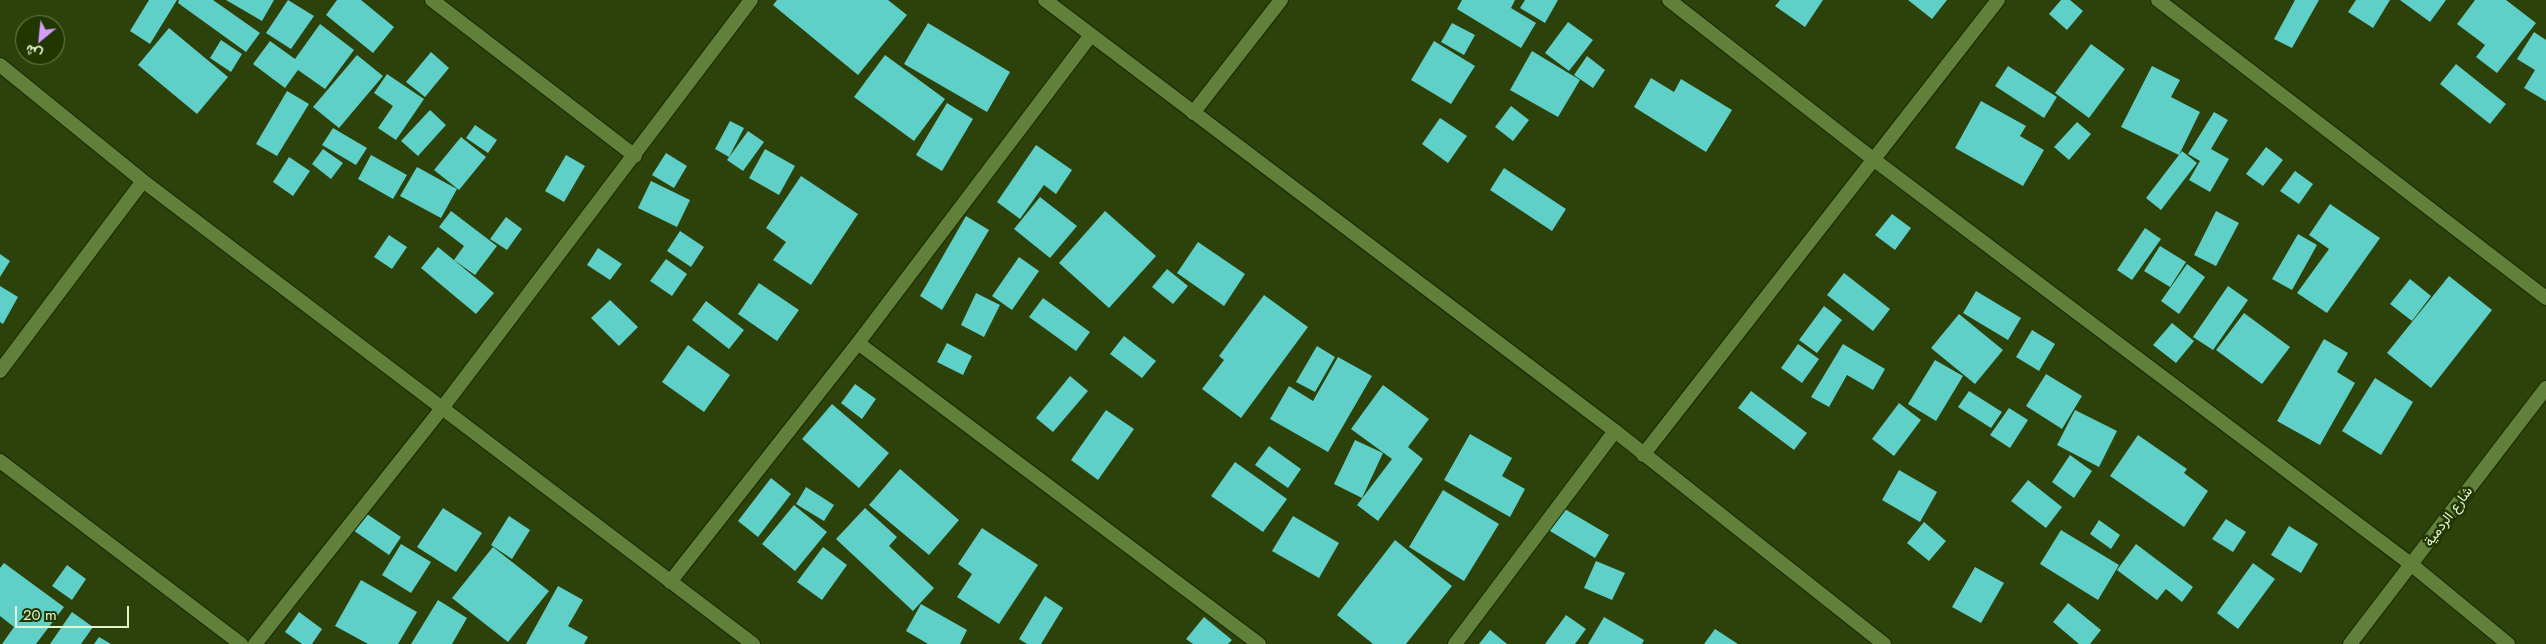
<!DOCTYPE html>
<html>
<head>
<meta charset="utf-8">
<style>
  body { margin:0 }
  #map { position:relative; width:2546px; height:644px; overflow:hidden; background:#2c420a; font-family:Jost,Vazirmatn,sans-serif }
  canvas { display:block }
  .north { position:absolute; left:15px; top:15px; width:50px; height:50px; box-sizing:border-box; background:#223700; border:1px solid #6f8353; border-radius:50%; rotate:208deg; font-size:14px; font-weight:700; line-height:20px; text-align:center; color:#e3f5d0 }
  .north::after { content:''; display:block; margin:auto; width:18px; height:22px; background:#d29dfd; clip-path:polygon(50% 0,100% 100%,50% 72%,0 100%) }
  .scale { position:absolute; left:15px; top:606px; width:114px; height:22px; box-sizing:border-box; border:2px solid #e3f5d0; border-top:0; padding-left:6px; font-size:15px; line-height:18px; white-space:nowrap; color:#e3f5d0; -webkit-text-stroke:4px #223700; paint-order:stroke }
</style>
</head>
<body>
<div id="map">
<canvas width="2546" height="644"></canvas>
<div class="north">ش</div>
<div class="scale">20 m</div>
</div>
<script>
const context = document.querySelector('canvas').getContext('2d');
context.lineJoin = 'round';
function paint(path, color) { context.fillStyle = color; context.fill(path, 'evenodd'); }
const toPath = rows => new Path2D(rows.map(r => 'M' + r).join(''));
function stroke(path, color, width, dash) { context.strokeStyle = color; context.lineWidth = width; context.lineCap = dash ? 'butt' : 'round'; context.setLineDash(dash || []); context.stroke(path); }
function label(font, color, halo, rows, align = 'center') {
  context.font = font + ' Jost,Vazirmatn,sans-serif'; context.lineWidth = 5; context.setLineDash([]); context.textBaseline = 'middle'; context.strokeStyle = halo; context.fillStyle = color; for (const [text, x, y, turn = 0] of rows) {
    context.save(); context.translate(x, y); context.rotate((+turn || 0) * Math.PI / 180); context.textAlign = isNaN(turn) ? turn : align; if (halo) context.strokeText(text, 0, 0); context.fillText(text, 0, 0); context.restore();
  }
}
paint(toPath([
  [149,0,177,0,150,44,130,31],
  [179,0,213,0,260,33,246,52,178,3],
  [226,0,274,0,262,21],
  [288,0,314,16,291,49,266,33],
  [337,0,361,0,394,27,373,53,326,15],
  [777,0,888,0,907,15,858,75,773,5],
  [1462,0,1515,0,1511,8,1536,23,1521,48,1457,9],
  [1525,0,1558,0,1545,23,1520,8],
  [1780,0,1823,0,1805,27,1775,6],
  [1908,0,1947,0,1932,19],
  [2061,0,2070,0,2083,11,2067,30,2049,14],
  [2295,0,2319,0,2292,48,2274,39],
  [2356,0,2390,0,2373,28,2348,12],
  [2400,0,2446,0,2430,22],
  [2475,0,2506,0,2536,23,2497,73,2476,57,2485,45,2457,24],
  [1568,22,1593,40,1569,71,1545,53],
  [928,23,1010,72,987,112,904,64],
  [1452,23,1475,35,1464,55,1441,42],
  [320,24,354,50,325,89,298,70,285,88,253,64,270,41,295,59],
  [169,28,228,77,197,114,138,65],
  [2534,32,2546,40,2546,101,2524,88,2535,70,2517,59],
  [221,40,242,54,231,72,210,58],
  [1434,41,1475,66,1451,104,1411,80],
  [2091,44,2125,69,2089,118,2055,93],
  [1532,51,1580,80,1558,117,1510,90],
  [431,52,449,68,425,97,406,82],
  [357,55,383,76,339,128,313,107],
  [885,55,945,99,914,141,854,97],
  [1587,56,1605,70,1593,88,1574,75],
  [2456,64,2506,104,2490,124,2440,84],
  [2008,66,2057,97,2044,118,1995,86],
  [2152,66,2180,80,2171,97,2200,112,2179,155,2121,127],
  [387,74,424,99,396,140,378,128,393,106,374,93],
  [1651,78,1674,92,1681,79,1732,110,1706,152,1634,107],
  [287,91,309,104,277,156,256,144],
  [1981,101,2026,126,2020,136,2044,150,2023,186,1955,148],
  [947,103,973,119,942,171,916,155],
  [1511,106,1529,120,1513,141,1495,127],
  [430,110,446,125,418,156,401,141],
  [2214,112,2228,120,2211,149,2229,159,2210,192,2189,180,2200,161,2188,154],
  [1440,118,1467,136,1448,163,1422,144],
  [730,121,744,128,729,157,715,149],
  [2077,122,2091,134,2069,160,2054,147],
  [475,125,497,140,488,153,466,138],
  [333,128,367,148,356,165,322,145],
  [748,131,764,142,743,171,727,160],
  [461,137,486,157,459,190,434,170],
  [1036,145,1072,170,1056,194,1044,185,1020,219,997,202],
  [2266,147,2283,160,2263,186,2246,174],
  [323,149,343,163,331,179,312,164],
  [765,149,795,166,779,195,749,178],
  [2182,151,2197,163,2161,210,2146,198],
  [666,153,687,166,674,188,652,175],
  [371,155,407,175,393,199,358,179],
  [566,155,585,166,564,202,545,191],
  [289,157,310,171,293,196,273,182],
  [417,167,457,189,441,218,400,196],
  [1504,168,1566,209,1552,231,1490,190],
  [2295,171,2313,184,2299,204,2280,191],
  [801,176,858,214,811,285,773,260,786,242,766,228],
  [651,181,690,200,677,227,638,208],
  [1040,197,1077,226,1050,258,1014,229],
  [2330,204,2380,238,2327,313,2297,293,2329,249,2309,235],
  [451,211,497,246,475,275,454,260,464,246,439,227],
  [1105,211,1156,256,1109,308,1059,263],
  [2216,211,2239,223,2216,266,2194,255],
  [1892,214,1911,228,1895,250,1875,235],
  [966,216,989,230,942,310,920,296],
  [506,217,522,229,507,250,490,239],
  [2145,228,2161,239,2132,280,2117,270],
  [680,231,704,247,691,267,667,251],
  [2298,234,2317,245,2292,290,2272,279],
  [389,235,407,247,392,269,374,257],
  [1198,242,1245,274,1224,306,1177,273],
  [2160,246,2186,262,2170,287,2144,271],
  [438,247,494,293,476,314,421,268],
  [598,248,622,264,610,280,587,265],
  [0,254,10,261,0,277],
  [1019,257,1039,271,1012,310,992,296],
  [666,259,687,274,672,296,650,281],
  [2187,264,2205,277,2179,314,2161,301],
  [1167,269,1188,286,1173,304,1152,287],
  [1844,273,1890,309,1873,331,1827,295],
  [2449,276,2492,310,2431,388,2387,353],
  [2410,279,2431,296,2412,321,2390,304],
  [759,283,799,310,777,341,738,314],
  [0,286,18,297,3,324,0,322],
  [2228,286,2248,300,2213,350,2193,337],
  [1976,291,2021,318,2008,340,1963,313],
  [976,293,1000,305,984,337,961,325],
  [1264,295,1308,327,1241,418,1202,389,1224,360,1219,356],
  [1043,298,1090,332,1076,351,1029,317],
  [610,300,638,327,619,346,591,318],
  [706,301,744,330,729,349,692,320],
  [1824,306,1842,320,1817,353,1799,340],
  [2244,313,2290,347,2262,384,2216,350],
  [1959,314,2003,350,1975,384,1931,348],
  [2172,323,2194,341,2176,363,2153,345],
  [2032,330,2055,344,2039,371,2016,357],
  [1124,336,1156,361,1142,378,1110,354],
  [2324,339,2348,353,2337,372,2355,383,2320,445,2277,421],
  [947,343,972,356,963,375,937,362],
  [1798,344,1819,359,1802,383,1781,368],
  [1843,344,1885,369,1873,390,1847,375,1829,407,1811,397],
  [688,345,730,375,704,412,662,382],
  [1317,346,1335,357,1315,392,1296,382],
  [1338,357,1372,376,1328,452,1270,419,1289,386,1313,401],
  [1935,360,1963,376,1936,421,1908,404],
  [2046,374,2082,396,2062,429,2026,406],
  [1070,376,1088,391,1053,432,1036,418],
  [2375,378,2413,402,2381,455,2342,431],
  [855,384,876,399,862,419,841,403],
  [1383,385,1429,419,1408,447,1423,459,1378,521,1357,505,1392,459,1351,429],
  [1751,391,1807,433,1794,450,1738,408],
  [1969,391,2002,412,1991,428,1958,407],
  [1899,403,1921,420,1894,456,1872,439],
  [832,404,889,453,859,488,802,439],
  [2009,408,2028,420,2010,448,1990,435],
  [1106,410,1134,429,1098,480,1071,460],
  [2075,410,2117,431,2099,467,2057,445],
  [1470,434,1512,458,1502,476,1525,489,1510,517,1444,480],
  [2138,435,2187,469,2184,473,2208,491,2184,527,2110,476],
  [1355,440,1383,453,1362,498,1334,484],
  [1269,446,1301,469,1288,488,1255,465],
  [2070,455,2092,471,2074,498,2052,482],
  [1235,462,1287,499,1263,532,1211,496],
  [900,469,959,520,929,555,869,505],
  [1899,470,1937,492,1920,522,1882,500],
  [771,478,791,494,758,537,738,521],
  [2028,480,2062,507,2046,528,2011,501],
  [806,487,834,505,824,521,796,504],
  [1443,490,1499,524,1464,581,1409,547],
  [794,505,827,532,795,571,762,544],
  [1558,505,1609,535,1595,558,1545,528],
  [443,508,482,533,456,572,417,547],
  [865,508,897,537,889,546,934,588,913,611,836,539],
  [361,510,401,537,389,555,350,528],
  [509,516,530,530,512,559,491,545],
  [1293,516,1339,543,1319,578,1272,551],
  [2226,519,2246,532,2233,552,2212,539],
  [2099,520,2120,535,2111,549,2090,534],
  [1924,522,1946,541,1929,561,1907,543],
  [2289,526,2318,544,2301,573,2271,555],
  [982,528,1038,565,999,624,957,597,972,574,958,564],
  [2061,530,2119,565,2098,600,2040,564],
  [1395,540,1452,586,1406,644,1373,644,1337,615],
  [401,544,431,562,411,593,382,575],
  [2136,544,2193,587,2182,602,2166,589,2157,600,2117,570],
  [493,547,549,591,508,642,452,598],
  [823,547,847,565,822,600,797,582],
  [1596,561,1625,573,1612,600,1584,588],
  [4,563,64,607,36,644,2,644,14,627,0,616,0,568],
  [2253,563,2275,579,2238,629,2217,613],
  [67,565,86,579,72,600,52,586],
  [1975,567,2004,583,1981,623,1952,607],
  [361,580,417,612,398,644,368,644,335,626],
  [558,586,583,600,568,626,588,637,584,644,526,644],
  [1045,596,1063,608,1041,644,1027,644,1019,639],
  [438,600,467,618,452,644,411,644],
  [2068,603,2101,630,2090,644,2079,644,2053,622],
  [921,604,967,630,960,644,928,644,906,631],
  [72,612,93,627,81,644,50,644],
  [299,612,322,629,312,644,302,644,285,632],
  [1566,615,1586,629,1575,644,1545,644],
  [1204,617,1232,640,1228,644,1193,644,1186,639],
  [1604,617,1644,640,1642,644,1588,644],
  [1715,629,1738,644,1704,644],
  [1490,630,1507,644,1479,644],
  [99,637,111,644,94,644]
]), '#5ed0c7');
const minor = toPath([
  [432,0,635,156],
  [1669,0,1873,159,2412,565,2508,644],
  [2158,0,2546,298],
  [0,65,143,181,753,644],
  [1193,113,1281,0],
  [858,343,1259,644],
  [0,371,143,181],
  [1643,455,1998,0],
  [0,461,241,644],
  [670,582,858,343,1091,35],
  [255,644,443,407,751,0],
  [1455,644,1615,431],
  [2350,644,2546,388]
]);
const tertiary = toPath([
  [1045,0,1615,431,1884,644]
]);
stroke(minor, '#172602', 16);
stroke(tertiary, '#172602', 16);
stroke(minor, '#618039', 14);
stroke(tertiary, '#618039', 14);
label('14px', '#e3f5d0', '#223700', [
  ["شارع الردمية",2449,517,-53]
]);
</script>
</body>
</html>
